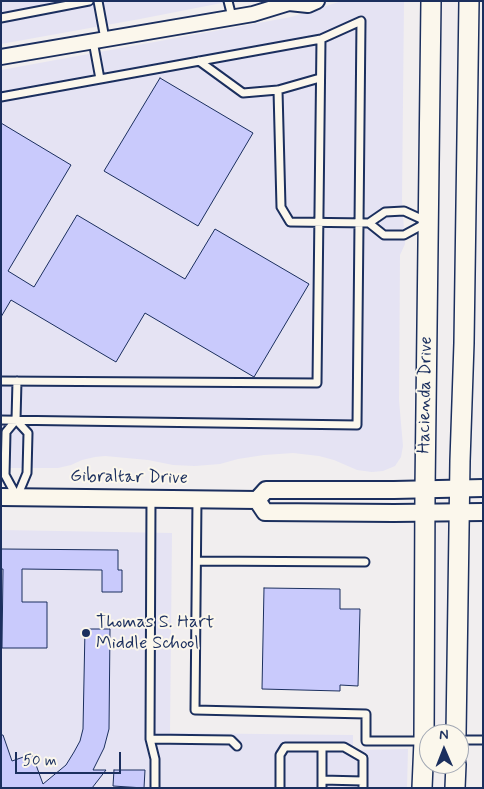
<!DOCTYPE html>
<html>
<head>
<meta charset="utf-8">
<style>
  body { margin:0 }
  #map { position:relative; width:484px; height:789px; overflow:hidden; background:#f1eeef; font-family:Mynerve,sans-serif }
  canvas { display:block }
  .frame { position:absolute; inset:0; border:2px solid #1b2f5e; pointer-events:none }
  .north { position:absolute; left:419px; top:724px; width:50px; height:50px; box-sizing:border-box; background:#fbf7ec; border:1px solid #a1a7b3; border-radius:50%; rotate:359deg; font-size:14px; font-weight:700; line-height:20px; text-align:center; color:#1b2f5e }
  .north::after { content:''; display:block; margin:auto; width:18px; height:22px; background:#1b2f5e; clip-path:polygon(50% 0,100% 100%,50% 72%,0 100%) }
  .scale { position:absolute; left:15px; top:752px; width:106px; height:22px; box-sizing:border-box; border:2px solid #1b2f5e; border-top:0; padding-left:6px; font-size:15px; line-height:18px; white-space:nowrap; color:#1b2f5e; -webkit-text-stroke:4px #fbf7ec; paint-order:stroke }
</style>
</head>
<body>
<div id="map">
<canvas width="484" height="789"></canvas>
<div class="frame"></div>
<div class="north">N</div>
<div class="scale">50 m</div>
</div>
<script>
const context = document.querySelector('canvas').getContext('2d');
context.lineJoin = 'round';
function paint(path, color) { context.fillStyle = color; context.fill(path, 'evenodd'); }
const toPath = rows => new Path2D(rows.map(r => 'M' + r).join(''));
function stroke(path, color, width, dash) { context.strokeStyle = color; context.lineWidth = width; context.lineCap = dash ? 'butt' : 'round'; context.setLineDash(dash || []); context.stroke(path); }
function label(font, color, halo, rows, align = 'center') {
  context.font = font + ' Mynerve,sans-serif'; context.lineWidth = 4; context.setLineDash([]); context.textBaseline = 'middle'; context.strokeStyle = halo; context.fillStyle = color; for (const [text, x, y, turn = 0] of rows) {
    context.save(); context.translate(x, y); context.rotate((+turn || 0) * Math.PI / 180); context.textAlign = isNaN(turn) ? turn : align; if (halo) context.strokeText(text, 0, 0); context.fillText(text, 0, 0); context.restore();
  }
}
paint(toPath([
  [1,1,232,1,140,19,1,44],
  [342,1,404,1,402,200,405,244,400,255,399,400,403,446,401,457,395,466,383,471,372,472,357,470,334,460,319,456,293,453,264,455,238,459,220,464,195,466,173,465,148,460,105,456,95,457,82,460,71,465,58,468,1,468,1,70,291,17],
  [1,530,172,533,170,733,353,735,353,750,408,749,407,788,1,788]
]), '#e5e3f3');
const building = toPath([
  [160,78,253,133,198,226,104,171,160,78],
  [1,123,71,165,8,271,34,287,77,215,185,279,215,229,309,284,254,377,145,313,116,362,11,300,1,317,1,123],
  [1,549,118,550,118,570,122,570,122,592,102,592,102,570,22,569,22,602,47,602,47,648,2,648,3,569,1,569,1,549],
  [264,588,340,589,340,609,360,609,358,686,340,685,340,691,262,689,264,588],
  [85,629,110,629,109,729,104,748,93,770,106,770,92,788,1,788,1,735,3,735,12,761,32,754,43,784,66,765,74,752,80,741,83,729,85,629],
  [114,770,145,770,144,788,113,786,114,770]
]);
paint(building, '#c9cafc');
stroke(building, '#1b2f5e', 1);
const service = toPath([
  [98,1,105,39],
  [228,1,232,17],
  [1,18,89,1],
  [93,41,100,79],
  [199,61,243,93,278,90,320,78],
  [278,90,281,207,290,222,369,223,385,212,404,211,428,222,404,235,384,235,369,223],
  [1,97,321,39,361,21,357,425,1,420],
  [1,381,317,383,321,39],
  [16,420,28,433,27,473,17,497],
  [17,497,5,475,6,432,16,420,17,381],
  [151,499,150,739,155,759,155,788],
  [197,499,195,710,366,714,366,741,422,741],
  [197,561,365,562],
  [150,739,231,740,237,746],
  [459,740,483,740],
  [322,780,363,781],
  [280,788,280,755,285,747,344,747,363,758,363,788],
  [322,788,322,747]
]);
const minor = toPath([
  [1,57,253,14,289,3,308,5,317,1]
]);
const tertiary = toPath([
  [1,497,257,500,266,490,394,490,483,488],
  [257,500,265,512,394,513,483,512]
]);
const secondary = toPath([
  [456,734,460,461,464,343,469,1],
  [422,788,424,741,425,489,431,1],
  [455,788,456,764]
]);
stroke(service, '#1b2f5e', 11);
stroke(minor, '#1b2f5e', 18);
stroke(tertiary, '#1b2f5e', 20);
stroke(secondary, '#1b2f5e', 22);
stroke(service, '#fbf7ec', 7);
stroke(minor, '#fbf7ec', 14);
stroke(tertiary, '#fbf7ec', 16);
stroke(secondary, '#fbf7ec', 19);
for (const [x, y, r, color] of [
  [86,633,5,"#1b2f5e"]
]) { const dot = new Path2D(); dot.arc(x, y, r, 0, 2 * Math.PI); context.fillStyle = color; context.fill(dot); stroke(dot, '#fbf7ec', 2); }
label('18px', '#1b2f5e', '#fbf7ec', [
  ["Hacienda Drive",426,395,-89],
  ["Gibraltar Drive",129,478,1]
]);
label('18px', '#1b2f5e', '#fbf7ec', [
  ["Thomas S. Hart",96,623],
  ["Middle School",96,644]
], 'left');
</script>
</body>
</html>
